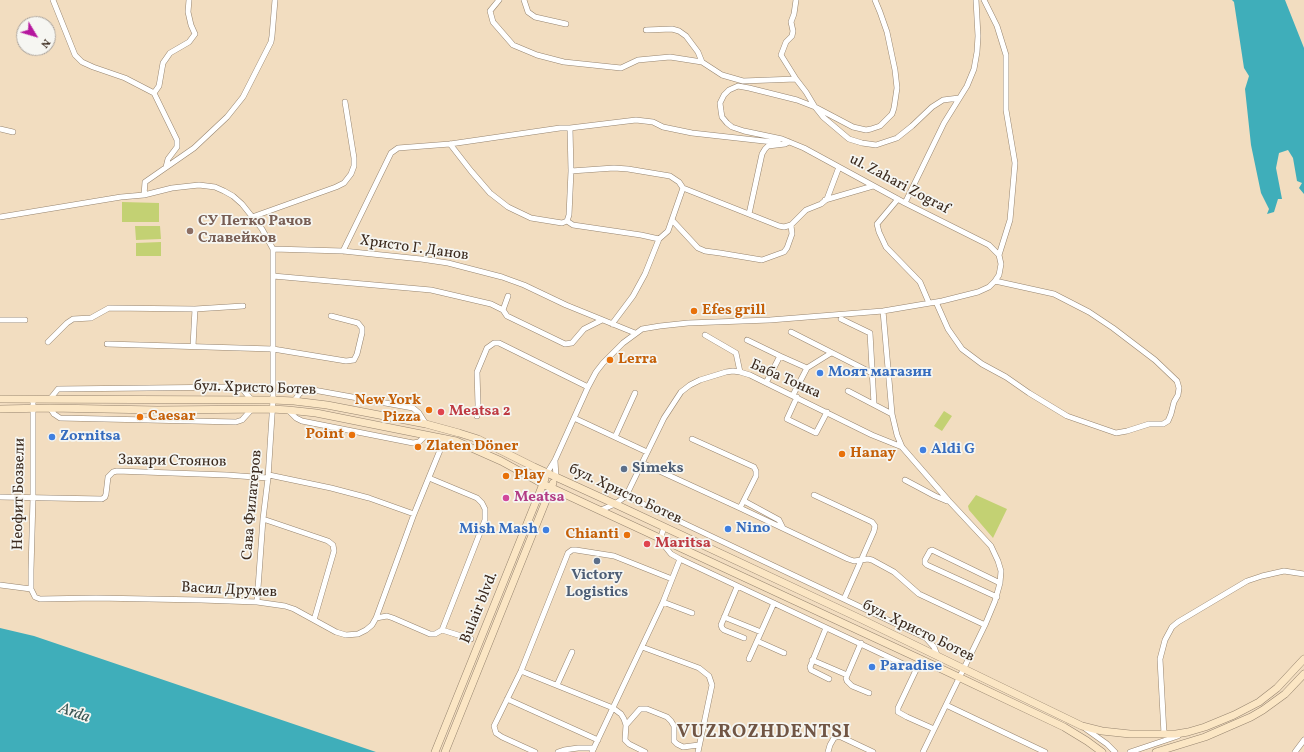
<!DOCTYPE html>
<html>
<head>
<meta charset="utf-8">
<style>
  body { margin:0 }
  #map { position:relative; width:1304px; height:752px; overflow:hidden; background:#f2ddc0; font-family:Vollkorn,serif }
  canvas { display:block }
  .north { position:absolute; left:16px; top:16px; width:40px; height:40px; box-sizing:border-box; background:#f6f6f2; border:1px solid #aba49d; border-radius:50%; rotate:128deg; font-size:11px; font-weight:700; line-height:16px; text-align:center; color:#3b2a1e }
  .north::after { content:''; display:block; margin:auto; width:14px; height:18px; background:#b5179e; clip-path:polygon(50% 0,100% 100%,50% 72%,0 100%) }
</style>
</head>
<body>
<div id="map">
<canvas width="1304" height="752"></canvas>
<div class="north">N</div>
</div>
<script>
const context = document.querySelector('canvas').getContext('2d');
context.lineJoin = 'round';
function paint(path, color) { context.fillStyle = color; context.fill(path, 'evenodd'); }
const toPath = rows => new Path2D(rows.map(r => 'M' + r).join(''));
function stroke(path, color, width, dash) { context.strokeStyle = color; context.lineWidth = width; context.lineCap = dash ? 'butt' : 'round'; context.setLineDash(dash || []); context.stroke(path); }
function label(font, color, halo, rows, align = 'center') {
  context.font = font + ' Vollkorn,serif'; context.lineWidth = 3.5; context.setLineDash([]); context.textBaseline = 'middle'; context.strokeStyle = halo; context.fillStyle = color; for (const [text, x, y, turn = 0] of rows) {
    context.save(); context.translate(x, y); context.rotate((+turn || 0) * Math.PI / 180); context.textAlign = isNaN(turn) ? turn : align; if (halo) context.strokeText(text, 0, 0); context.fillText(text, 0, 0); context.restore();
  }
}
paint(toPath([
  [122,202,159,203,159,222,122,222],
  [135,226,160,226,161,239,136,240],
  [161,242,161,256,136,256,136,243],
  [944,411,952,416,942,431,934,426],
  [976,495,1007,509,993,538,969,510,968,506]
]), '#c3d173');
paint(toPath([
  [1232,0,1285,0,1304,48,1304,194,1299,188,1302,183,1297,181,1293,158,1288,150,1279,153,1276,168,1282,199,1278,199,1274,212,1267,214,1269,209,1261,193,1251,145,1245,89,1249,76,1244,68,1234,2],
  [0,628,34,636,376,752,0,752]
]), '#3faeba');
const minor = toPath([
  [53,0,75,55,82,62,93,67,125,78,154,93,177,140,177,147,168,159,166,167],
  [499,0,490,11,493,22,513,45,537,55,564,62,621,68,638,60,670,57,702,62,722,75,743,81,796,79,806,92,815,107,823,117,849,139,862,143,876,145,897,138,912,126,932,107,943,100,959,98],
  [524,0,528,12,535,17,566,24],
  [984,0,997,26,1006,55,1006,110,1015,163,1010,220,999,255],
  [646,30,672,29,679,31,686,36,698,52,702,62],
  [796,79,781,55,786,42,792,36,793,31,791,22,794,14,796,0],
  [154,93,159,86,163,63,170,53,189,42,195,34,191,25,188,12,189,0],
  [0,129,13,132],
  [450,144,471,171,490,193,508,207,531,218,562,223,567,221,569,215,571,171,570,128],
  [571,171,614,168,628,169,670,176,679,182,683,188,779,226,784,227,791,225,806,210,821,204,827,199,839,167],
  [144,195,145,182,194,148,227,117,243,97,271,42,272,36,275,0],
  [898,199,877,224,879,232,886,247,920,282,929,303],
  [825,200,873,186],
  [905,203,944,123,967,86,974,69,977,52,978,36,976,0],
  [749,214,762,154,765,149,768,146,785,144,789,142],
  [0,217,121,197,144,195,172,188,199,185,215,187,224,191,233,196,242,204,262,229,273,249,273,400,268,478,263,519,257,602],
  [252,217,336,187,344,183,351,174,354,166,354,158,345,102],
  [672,220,698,248,705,251,720,253,762,260,784,252,787,248,792,234,791,225],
  [567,221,573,225,641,235,659,239],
  [273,249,343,251,421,259,448,263,502,277,524,285,566,305,635,333],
  [343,251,391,153,398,148,450,144,560,128,570,128,636,120,653,122,663,127,692,133,773,142,781,139],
  [273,276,431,290,491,304,503,310,507,316,565,344,572,343,584,329,602,320],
  [936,302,948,329,962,349,982,364,1006,377,1029,393,1067,416,1116,433,1127,431,1149,424,1163,424,1168,421,1171,414,1174,402,1178,395,1179,388,1177,381,1155,360,1113,328,1089,312,1054,294,995,281],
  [503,310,508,296],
  [883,311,892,414,897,435,902,447,949,501,991,546,998,561,1001,571,1000,583,995,601,985,625,923,752],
  [841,319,870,333,874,404],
  [0,320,25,320],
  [612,324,633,296,645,274,659,239,668,231,683,188],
  [791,332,872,373],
  [705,335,736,353,740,372],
  [747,340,780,356,807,368],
  [48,342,67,323,73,319,91,318,109,308,195,309,243,306],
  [107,344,273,349,346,361,354,360,357,354,362,333,362,328,358,323,331,316],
  [193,346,195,309],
  [766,383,780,356],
  [848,391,892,414],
  [793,395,807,368,831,353],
  [797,397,787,419,816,433,827,412],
  [50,399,58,389,238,387,243,390,251,399],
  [294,401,300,393,308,389,413,408,419,413,426,424],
  [50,408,54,414,60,418,236,422,242,420,251,410],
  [288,410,296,418,302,421,413,443,419,442,426,435],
  [477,416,478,405,477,372,487,348,494,343,499,343,588,387],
  [574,418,647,452],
  [615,437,635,393],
  [692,439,754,467,756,471,756,476,740,508],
  [555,461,556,477],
  [642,463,740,508,848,559,854,561,868,559,872,560,894,572,919,594,985,625],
  [547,473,555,460,588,387,596,372,603,363,623,343,642,329,660,326,688,323,770,320,883,311,942,301,978,292,989,287,995,281,999,275,1001,264,999,255,989,245,905,203,804,148,782,139,744,131,732,127,727,123,722,117,721,111,720,103,724,95,729,90,738,86,749,88,797,100,815,107,853,127,866,130,871,129,880,126,892,114,894,108,897,88,895,70,887,32,880,12,875,0],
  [269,475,331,488,369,498,414,514],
  [429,478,477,498,482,503,485,509,485,520,442,630],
  [905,480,935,496,947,501],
  [814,495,872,522,875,526,874,531,844,599],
  [626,496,926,638,934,647,937,655],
  [0,497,102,499,105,497,106,494,108,477,113,472,117,471,227,475,268,478],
  [744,501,779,520,783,528],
  [601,510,615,504,626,496,664,418,681,392,690,385,700,380,726,372,733,371,740,372,750,375,872,435,902,447],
  [263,519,328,541,333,545,334,551,314,620],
  [664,527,661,537,663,544,671,554,680,559,916,670,931,664],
  [0,585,31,589,35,597,40,599,96,598,201,600,257,602,285,606,294,609,336,632,346,635,358,634,366,630,372,625,376,618,414,514,445,438],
  [737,587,721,625,722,628,724,630,744,638],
  [31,589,31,570,33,498,33,399],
  [997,597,927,565,925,563,925,560,930,551,932,550,1000,583],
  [663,602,692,613],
  [724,617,761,632],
  [376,618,387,616,393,618,430,634,435,634,442,630,471,639],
  [826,628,810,667,811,670,829,679],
  [757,641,784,653],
  [861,643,846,678,847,681,852,686,869,693],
  [642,647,699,668,709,676,712,685,698,752],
  [749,659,774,603],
  [812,660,847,675],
  [916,670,898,708,898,712,907,717,934,729],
  [521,671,613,708,621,714,624,719,626,725,625,740,629,744,645,752],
  [557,685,572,652],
  [507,699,598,740],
  [946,705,1045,752],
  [626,725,640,709,647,709,667,717,671,721,674,726,674,741,677,744,683,747,699,745],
  [1086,729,1107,744,1115,752],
  [1164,734,1160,659,1165,640,1172,627,1178,622,1247,581,1262,576,1284,571,1304,574],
  [535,752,502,737,496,733,494,726,521,671,568,553,572,550,576,550,614,556,672,579],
  [558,752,564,750,578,748,594,748],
  [592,752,663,602,680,559],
  [828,752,830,745,834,738,839,736,873,752],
  [1130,752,1178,736],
  [1295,752,1304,740]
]);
const secondary = toPath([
  [0,399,273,400,294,401,327,405,426,424,459,433,478,439,534,467,615,504,861,619,1082,726,1102,731,1130,734,1176,734,1188,732,1205,727,1234,715,1259,702,1277,688,1304,659],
  [0,409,50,408,157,410,272,409,288,410,316,413,456,441,501,461,543,484,931,664,1064,727,1087,741,1102,752],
  [435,752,545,479],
  [445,752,553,483],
  [1156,752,1205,737,1251,717,1263,710,1285,694,1304,674]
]);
stroke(minor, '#96846f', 6);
stroke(secondary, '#96846f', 8);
stroke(minor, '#fff', 5);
stroke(secondary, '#fbe6c4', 7);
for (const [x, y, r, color] of [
  [190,231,4,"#8d6e63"],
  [694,311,4,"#e8710a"],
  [610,360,4,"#e8710a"],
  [820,373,4,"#3f7fe0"],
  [429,410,4,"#e8710a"],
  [441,412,4,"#e0444e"],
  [140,417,4,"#e8710a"],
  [352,435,4,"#e8710a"],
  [52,437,4,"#3f7fe0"],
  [418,447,4,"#e8710a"],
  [923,450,4,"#3f7fe0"],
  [842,454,4,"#e8710a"],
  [624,469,4,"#5c6f8a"],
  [506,476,4,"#e8710a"],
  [506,498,4,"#d1479c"],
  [728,529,4,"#3f7fe0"],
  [546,530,4,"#3f7fe0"],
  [627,535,4,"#e8710a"],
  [647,544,4,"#e0444e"],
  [597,561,4,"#5c6f8a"],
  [872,667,4,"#3f7fe0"]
]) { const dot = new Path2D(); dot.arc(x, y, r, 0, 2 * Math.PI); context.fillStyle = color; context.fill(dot); stroke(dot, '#f6f6f2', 1.5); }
label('15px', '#3b2a1e', '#f6f6f2', [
  ["ul. Zahari Zograf",899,185,28],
  ["Христо Г. Данов",414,249,8],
  ["Баба Тонка",785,380,24],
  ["бул. Христо Ботев",255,389,2],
  ["Захари Стоянов",172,462,1],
  ["Неофит Бозвели",20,494,-89],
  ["бул. Христо Ботев",625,495,25],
  ["Сава Филатеров",253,505,-85],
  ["Васил Друмев",229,591,3],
  ["Bulair blvd.",480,608,-68],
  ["бул. Христо Ботев",918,632,26]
]);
label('bold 15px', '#785e54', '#f6f6f2', [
  ["СУ Петко Рачов",198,222],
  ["Славейков",198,239]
], 'left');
label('bold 15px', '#c56008', '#f6f6f2', [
  ["Efes grill",702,311],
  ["Lerra",618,360],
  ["New York",421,401,"right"],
  ["Pizza",421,418,"right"],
  ["Caesar",148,417],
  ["Point",344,435,"right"],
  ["Zlaten Döner",426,447],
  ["Hanay",850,454],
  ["Play",514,476],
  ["Chianti",619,535,"right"]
], 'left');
label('bold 15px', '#366cbe', '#f6f6f2', [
  ["Моят магазин",828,373],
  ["Zornitsa",60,437],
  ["Aldi G",931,450],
  ["Nino",736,529],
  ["Mish Mash",538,530,"right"],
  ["Paradise",880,667]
], 'left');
label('bold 15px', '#be3a42', '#f6f6f2', [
  ["Meatsa 2",449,412],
  ["Maritsa",655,544]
], 'left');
label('bold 15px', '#4e5e75', '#f6f6f2', [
  ["Simeks",632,469],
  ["Victory",597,576,"center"],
  ["Logistics",597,593,"center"]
], 'left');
label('bold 15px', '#b23c85', '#f6f6f2', [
  ["Meatsa",514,498]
], 'left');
label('italic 16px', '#3c5855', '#f6f6f2', [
  ["Arda",74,714,19]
]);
context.letterSpacing = '1px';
label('bold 19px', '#705544', '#f6f6f2', [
  ["VUZROZHDENTSI",764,734]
]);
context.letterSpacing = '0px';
</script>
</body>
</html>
